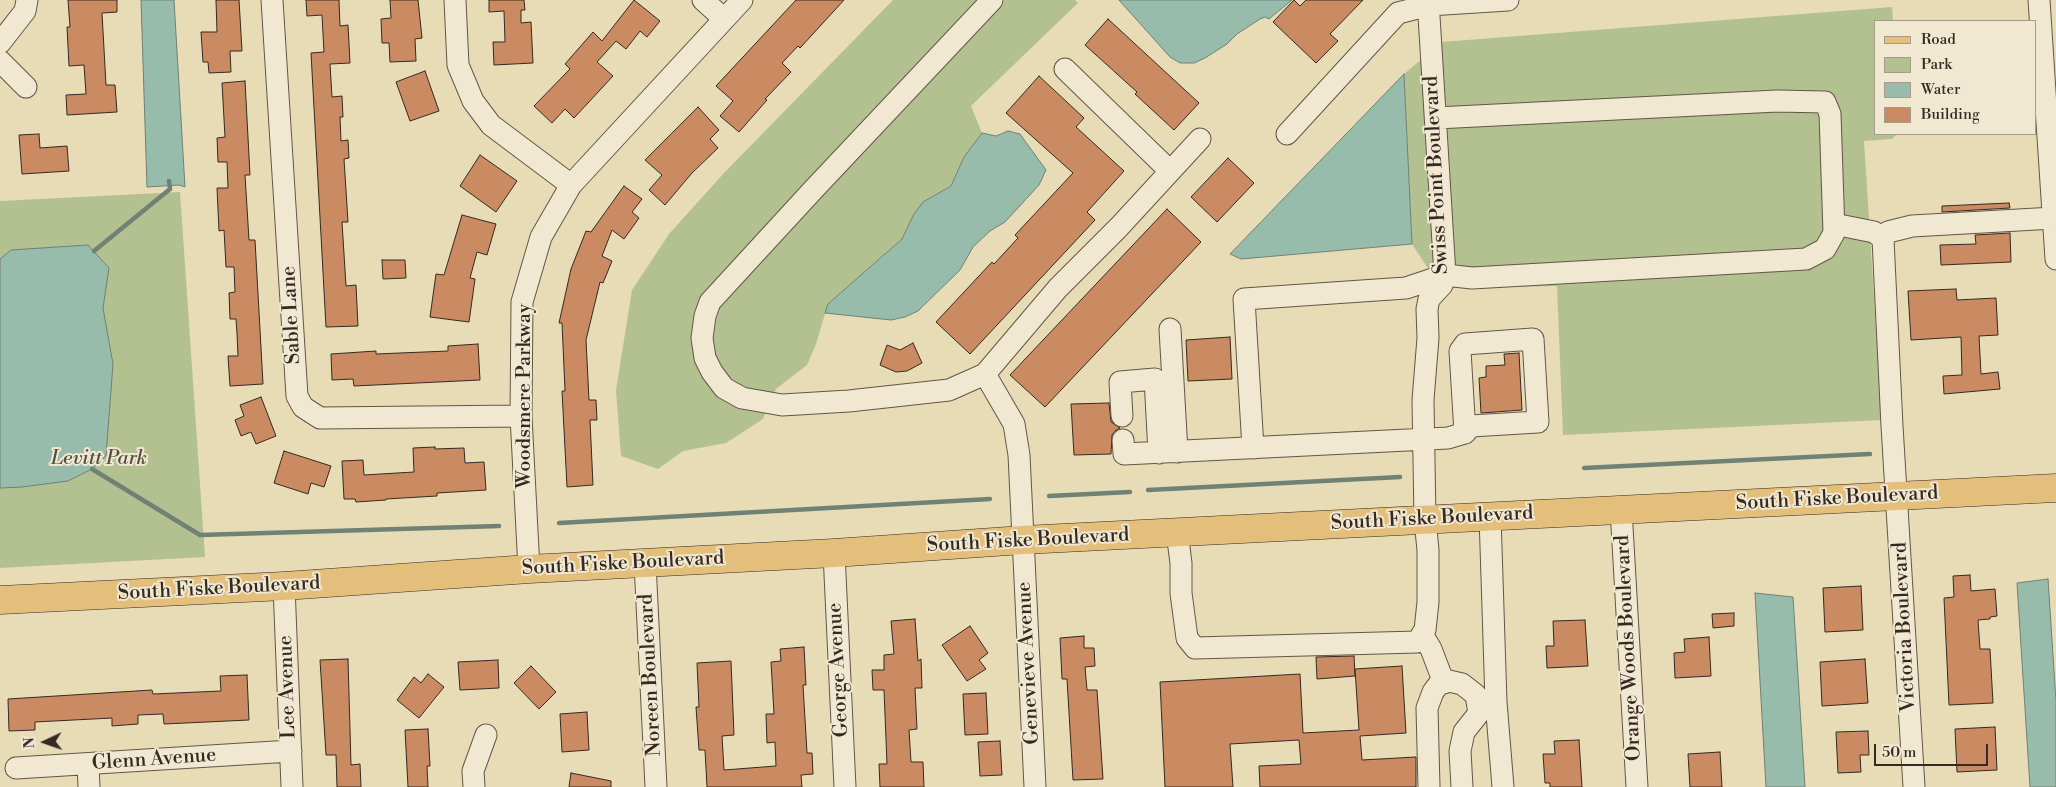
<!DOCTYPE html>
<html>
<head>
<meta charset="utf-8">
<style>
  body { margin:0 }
  #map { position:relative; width:2056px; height:787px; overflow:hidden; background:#e8dcb6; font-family:"Libre Bodoni",serif }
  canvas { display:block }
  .legend { position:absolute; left:1874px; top:20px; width:162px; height:115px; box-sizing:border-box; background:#f0e8d0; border:1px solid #a59c8b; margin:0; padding:6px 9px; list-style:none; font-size:15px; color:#352923 }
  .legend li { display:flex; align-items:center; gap:10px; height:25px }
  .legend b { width:25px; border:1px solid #a59c8b }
  .north { position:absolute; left:20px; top:717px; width:50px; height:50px; -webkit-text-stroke:4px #f0e8d0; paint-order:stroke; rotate:267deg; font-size:14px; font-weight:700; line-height:20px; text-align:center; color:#352923 }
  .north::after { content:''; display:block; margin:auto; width:18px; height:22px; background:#352923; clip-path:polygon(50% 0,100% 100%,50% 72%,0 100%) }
  .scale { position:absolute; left:1874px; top:744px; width:114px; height:22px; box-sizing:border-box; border:2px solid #352923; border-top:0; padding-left:6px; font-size:15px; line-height:18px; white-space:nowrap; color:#352923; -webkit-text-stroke:4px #f0e8d0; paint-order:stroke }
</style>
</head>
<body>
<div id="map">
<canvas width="2056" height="787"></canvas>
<ul class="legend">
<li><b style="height:6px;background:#e4be7b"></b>Road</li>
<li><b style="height:14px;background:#b3c191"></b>Park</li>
<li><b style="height:14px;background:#97bcac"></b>Water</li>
<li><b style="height:14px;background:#ca8a62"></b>Building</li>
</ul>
<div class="north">N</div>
<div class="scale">50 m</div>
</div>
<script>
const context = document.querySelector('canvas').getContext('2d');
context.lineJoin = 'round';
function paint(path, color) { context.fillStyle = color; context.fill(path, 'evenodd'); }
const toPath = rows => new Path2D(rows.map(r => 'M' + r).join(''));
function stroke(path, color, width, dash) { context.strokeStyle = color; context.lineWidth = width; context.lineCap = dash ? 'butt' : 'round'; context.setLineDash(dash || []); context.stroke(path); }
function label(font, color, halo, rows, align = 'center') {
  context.font = font + ' "Libre Bodoni",serif'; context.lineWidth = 4; context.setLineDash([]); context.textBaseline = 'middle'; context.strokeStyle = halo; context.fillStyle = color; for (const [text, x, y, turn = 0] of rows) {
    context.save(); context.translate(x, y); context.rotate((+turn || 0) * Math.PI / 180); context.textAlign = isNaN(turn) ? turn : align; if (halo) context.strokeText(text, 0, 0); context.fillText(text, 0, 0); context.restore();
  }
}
paint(toPath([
  [893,0,981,0,703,297,696,359,766,411,763,419,726,443,683,451,658,469,621,456,616,390,632,290,669,234,724,173],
  [1004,0,1075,0,1078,3,971,106,982,133,964,157,951,186,923,202,914,214,902,239,828,304,816,344,807,365,776,389,773,396,760,394,730,382,714,355,711,337,718,306,819,195],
  [1892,7,1893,21,1875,21,1875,134,1897,134,1892,139,1864,141,1882,420,1563,435,1557,286,1450,288,1441,42],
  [1423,58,1435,279,1412,244,1404,74],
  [180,192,205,557,0,568,0,201]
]), '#b3c191');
const water = toPath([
  [141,0,174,0,185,187,179,185,147,187,141,0],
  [1119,0,1292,0,1269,19,1265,17,1260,19,1237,34,1227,44,1205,58,1194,63,1180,63,1170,57,1119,0],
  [1404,74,1412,244,1241,259,1230,254,1404,74],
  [1008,131,1020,134,1046,170,1039,185,1005,222,990,231,973,247,960,270,918,311,905,317,891,320,825,313,828,304,902,239,914,214,923,202,951,186,964,157,982,133,996,136,1008,131],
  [88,245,109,268,103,308,113,364,106,456,92,469,68,481,22,487,0,488,0,259,11,250,88,245],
  [2048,579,2056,701,2056,787,2030,787,2017,583,2048,579],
  [1755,593,1793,597,1805,787,1766,787,1755,593]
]);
paint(water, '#97bcac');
stroke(water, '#708175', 1);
stroke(toPath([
  [94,251,170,189,169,181],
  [1584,468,1870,454],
  [92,469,200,535,499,526],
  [1148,490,1400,477],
  [1049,496,1130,492],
  [559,523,990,499]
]), '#708175', 4.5);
const building = toPath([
  [68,0,117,0,117,12,102,13,106,85,115,85,117,112,67,115,66,95,86,94,84,65,69,66,67,27,70,27,68,0],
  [216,0,239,0,242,51,230,51,231,72,209,73,208,62,203,62,201,32,217,32,216,0],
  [306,0,339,0,340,26,348,25,350,63,330,64,332,97,342,96,343,117,340,117,341,141,348,140,349,158,344,159,348,222,342,222,346,286,356,285,358,326,326,327,311,53,324,52,322,15,307,16,306,0],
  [390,0,418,0,422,38,415,39,416,61,390,62,389,43,382,43,381,19,391,18,390,0],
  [489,0,524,0,525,10,521,10,521,23,531,22,533,63,494,65,493,42,505,42,504,11,489,12,489,0],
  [634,0,660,21,647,37,640,31,626,49,616,41,597,62,613,76,574,118,565,109,552,123,534,106,570,69,565,64,593,32,602,41,634,0],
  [796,0,844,0,800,48,798,46,782,63,791,72,765,99,767,100,739,132,720,116,733,101,716,86,796,0],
  [1294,0,1300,6,1306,0,1363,0,1330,34,1338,41,1316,63,1273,22,1294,0],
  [1108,19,1199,103,1174,130,1135,94,1137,92,1085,45,1108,19],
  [425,71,439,111,410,121,396,82,425,71],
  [1039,76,1084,118,1076,127,1124,171,1087,212,1095,220,970,354,936,322,992,262,994,264,1018,238,1015,235,1073,173,1006,113,1039,76],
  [245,81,250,175,245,175,249,240,255,240,263,384,230,386,228,356,238,356,237,334,236,319,230,319,229,293,235,292,234,267,226,267,224,230,219,231,217,188,228,188,227,162,218,162,217,138,225,137,222,83,245,81],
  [698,107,719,130,710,139,718,148,692,173,665,205,649,190,662,175,645,160,698,107],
  [39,134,40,148,67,146,69,171,22,174,19,135,39,134],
  [480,155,517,181,496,212,460,186,480,155],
  [1228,158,1254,183,1217,222,1191,197,1228,158],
  [624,186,642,199,632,212,639,218,624,239,612,230,602,256,612,261,603,283,600,282,586,340,589,400,596,400,597,420,590,420,593,485,567,487,562,391,565,391,562,323,559,323,571,269,586,231,591,232,624,186],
  [2009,203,2010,208,1942,212,1942,206,2009,203],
  [1167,209,1201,242,1045,407,1010,375,1167,209],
  [462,215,496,224,487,255,477,252,470,278,475,279,469,322,430,317,436,274,444,275,462,215],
  [2010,233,2011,262,1941,265,1940,245,1976,244,1975,235,2010,233],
  [382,260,405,260,406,278,383,279,382,260],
  [1956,289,1957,300,1996,298,1998,335,1979,336,1981,374,1998,372,2000,389,1944,394,1943,376,1962,375,1961,337,1911,340,1908,291,1956,289],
  [1230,337,1232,379,1188,381,1186,340,1230,337],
  [913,343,922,363,907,371,896,372,880,365,887,345,900,350,913,343],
  [478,344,480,380,354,386,353,379,332,380,331,354,376,351,376,354,448,351,448,346,478,344],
  [1519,353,1522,410,1481,413,1479,378,1486,377,1486,366,1505,365,1504,354,1519,353],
  [261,397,276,436,256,444,251,432,241,436,235,420,244,416,240,405,261,397],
  [1109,403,1111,422,1120,428,1116,430,1112,435,1111,454,1074,455,1071,404,1109,403],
  [435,447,435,449,464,448,465,463,484,462,486,490,437,493,437,496,386,499,386,500,356,502,355,499,344,499,342,461,363,460,364,475,414,472,413,448,435,447],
  [284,451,331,466,324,487,311,483,308,494,274,483,284,451],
  [1970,575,1971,591,1995,589,1997,616,1990,617,1990,619,1978,620,1980,649,1990,649,1993,703,1949,705,1944,598,1954,597,1953,576,1970,575],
  [1861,586,1863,630,1825,632,1823,588,1861,586],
  [1734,613,1734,626,1713,628,1712,614,1734,613],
  [915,619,918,661,921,659,922,688,915,688,917,729,909,730,911,762,923,762,924,787,880,787,879,764,887,764,884,690,873,690,872,670,884,670,884,655,894,654,891,621,915,619],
  [1585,620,1588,666,1547,668,1546,646,1554,646,1553,621,1585,620],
  [970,626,988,653,979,660,986,669,967,681,942,645,970,626],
  [1084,636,1084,648,1094,648,1095,666,1085,667,1087,690,1097,690,1103,779,1073,780,1067,679,1062,679,1060,638,1084,636],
  [1709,637,1711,676,1675,678,1674,653,1685,652,1684,639,1709,637],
  [804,647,806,685,803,685,807,753,812,753,813,774,801,775,802,787,707,787,705,750,699,750,696,707,699,707,697,663,731,661,734,735,722,736,724,770,776,766,775,742,767,743,766,714,774,714,771,662,781,661,780,649,804,647],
  [1354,656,1355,676,1317,679,1316,657,1354,656],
  [348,659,351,765,360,764,361,787,337,787,336,755,326,755,320,660,348,659],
  [1865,659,1868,703,1822,706,1820,662,1865,659],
  [498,660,499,688,460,690,458,662,498,660],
  [531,666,556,692,539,709,514,683,531,666],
  [1402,666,1406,733,1360,736,1362,760,1416,757,1416,787,1260,787,1259,766,1301,764,1299,740,1230,744,1233,787,1165,787,1160,682,1300,674,1303,733,1359,730,1355,669,1402,666],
  [428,674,444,687,419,718,397,700,414,677,421,683,428,674],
  [247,675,249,720,164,724,163,714,138,715,138,724,112,726,112,718,35,722,35,730,9,731,8,699,152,690,153,694,221,691,220,676,247,675],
  [986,693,988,734,965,735,963,694,986,693],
  [587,712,589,750,562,752,560,714,587,712],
  [1995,727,1997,770,1957,772,1955,729,1995,727],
  [428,729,430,766,427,766,428,787,408,787,405,730,428,729],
  [1868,731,1869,755,1860,755,1861,772,1838,773,1836,732,1868,731],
  [1579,740,1582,787,1550,787,1550,783,1545,783,1543,754,1555,754,1554,741,1579,740],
  [1000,741,1002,775,980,776,978,742,1000,741],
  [1720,752,1722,787,1690,787,1688,754,1720,752],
  [571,773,611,781,611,787,569,787,571,773]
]);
paint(building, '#ca8a62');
stroke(building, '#352923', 1);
const minor = toPath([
  [272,0,297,396,303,407,320,418,521,416],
  [455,0,458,65,473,101,491,125,571,185],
  [703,0,724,19],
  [992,0,813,190,710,302,705,316,702,338,705,358,712,372,724,388,742,398,782,405,849,401,949,390,985,374,1058,288,1119,227,1200,139],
  [2039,0,2056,259],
  [0,43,25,11,27,0],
  [0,61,26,87],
  [1065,69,1170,171],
  [1287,134,1398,13,1429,5,1508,0],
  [1834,224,1874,232,1883,239],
  [1170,329,1177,452],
  [985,374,1014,424,1019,455,1035,787],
  [1122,416,1120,382,1155,379,1159,453],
  [1123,440,1124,454,1448,438,1465,433,1471,426,1538,422,1533,339,1465,344,1460,351,1465,433],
  [1253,448,1244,299,1406,288,1445,275,1472,278,1806,259,1825,249,1834,233,1830,114,1825,102,1777,101,1436,118],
  [1621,509,1637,787],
  [1490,516,1496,702,1503,787],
  [1177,532,1181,563,1181,593,1187,638,1195,648,1417,642,1425,630,1428,602,1428,550,1425,520,1423,400,1428,338,1427,309,1429,299,1442,285,1445,275,1428,0],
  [834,553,845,787],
  [645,563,656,787],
  [529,569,521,416,522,302,541,237,571,185,742,0],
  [284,586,292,787],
  [1422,634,1431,649,1444,683],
  [88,764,89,787],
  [16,768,291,751],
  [474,787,473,771,486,735],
  [1429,787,1427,708,1433,692,1439,684,1449,681,1462,684,1476,695,1479,713,1464,732,1460,751,1462,787],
  [1914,787,1892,426,1883,239,1888,232,1912,226,2054,218]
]);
const major = toPath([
  [0,600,284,586,529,569,834,553,1023,540,2056,488]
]);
stroke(minor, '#625648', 23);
stroke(major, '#352923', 29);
stroke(minor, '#f0e8d0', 21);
stroke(major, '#e4be7b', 28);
label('20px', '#352923', '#f0e8d0', [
  ["Swiss Point Boulevard",1437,175,-93],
  ["Sable Lane",292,315,-93],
  ["Woodsmere Parkway",525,396,-90],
  ["South Fiske Boulevard",1837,499,-3],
  ["South Fiske Boulevard",1432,519,-3],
  ["South Fiske Boulevard",1028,541,-3],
  ["South Fiske Boulevard",623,564,-3],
  ["South Fiske Boulevard",219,589,-3],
  ["Victoria Boulevard",1905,627,-93],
  ["Orange Woods Boulevard",1629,648,-93],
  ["Genevieve Avenue",1029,663,-93],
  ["George Avenue",839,670,-93],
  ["Noreen Boulevard",651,675,-93],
  ["Lee Avenue",288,687,-92],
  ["Glenn Avenue",154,760,-4]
]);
label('italic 20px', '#544f3e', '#f0e8d0', [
  ["Levitt Park",99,459]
]);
</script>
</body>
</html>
